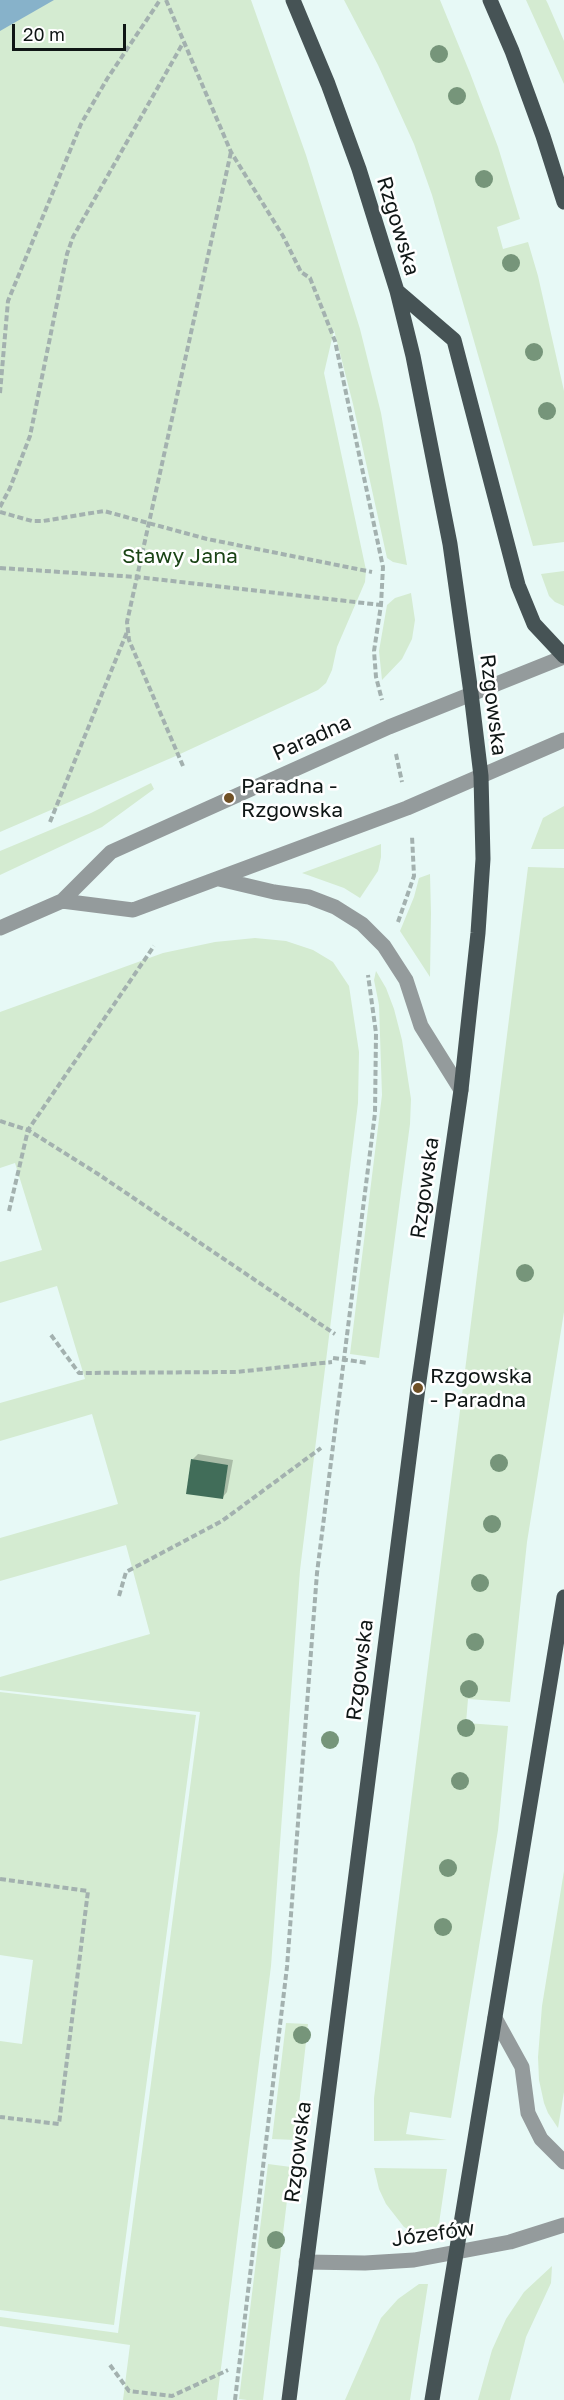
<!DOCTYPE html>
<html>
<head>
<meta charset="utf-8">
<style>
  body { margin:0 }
  #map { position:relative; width:564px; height:2400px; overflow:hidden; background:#e7f9f6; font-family:"Golos Text",sans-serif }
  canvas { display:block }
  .scale { position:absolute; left:12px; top:24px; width:114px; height:27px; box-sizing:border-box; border:3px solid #0f1615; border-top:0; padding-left:8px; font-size:18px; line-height:21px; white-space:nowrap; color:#0f1615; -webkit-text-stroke:4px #fff; paint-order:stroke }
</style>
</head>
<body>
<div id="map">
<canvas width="564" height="2400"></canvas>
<div class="scale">20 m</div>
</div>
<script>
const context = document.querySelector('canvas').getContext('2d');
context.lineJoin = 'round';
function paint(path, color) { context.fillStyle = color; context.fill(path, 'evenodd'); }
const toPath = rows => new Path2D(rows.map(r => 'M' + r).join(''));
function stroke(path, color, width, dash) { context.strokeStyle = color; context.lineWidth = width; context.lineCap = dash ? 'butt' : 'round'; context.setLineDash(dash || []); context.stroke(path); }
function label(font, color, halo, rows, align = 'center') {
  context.font = font + ' "Golos Text",sans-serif'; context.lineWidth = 5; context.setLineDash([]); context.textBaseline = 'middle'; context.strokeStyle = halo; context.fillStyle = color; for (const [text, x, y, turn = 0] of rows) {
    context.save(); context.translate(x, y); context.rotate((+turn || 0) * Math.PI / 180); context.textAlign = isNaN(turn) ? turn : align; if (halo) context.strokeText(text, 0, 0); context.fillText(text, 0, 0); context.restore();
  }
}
paint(toPath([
  [0,0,251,0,306,155,360,329,381,413,407,565,393,562,387,558,353,404,334,330,324,373,366,570,365,582,337,647,332,670,326,683,318,690,178,755,0,832],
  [344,0,440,0,470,73,498,147,520,219,497,227,503,249,528,242,538,276,564,391,564,542,533,546,432,195,414,144,378,65],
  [526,0,546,0,548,4,564,41,564,84],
  [564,571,564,606,555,602,549,596,541,574],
  [411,593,415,620,412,639,402,659,382,680,379,651,387,605,395,598],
  [151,783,154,789,102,827,0,875,0,851,91,813],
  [564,806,564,849,531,849,543,818],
  [381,844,381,857,378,871,360,898,344,888,302,873],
  [528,867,564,868,564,1312,527,1542,510,1702,468,1699,466,1723,508,1726,498,1830,451,2118,410,2112,406,2134,447,2140,374,2141,374,2098],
  [430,874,431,913,430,977,400,931,414,897,419,878],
  [255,938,286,941,313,950,333,962,349,986,359,1052,358,1103,300,1570,271,1966,217,2400,123,2400,130,2345,0,2326,0,2317,118,2333,200,1712,0,1690,0,1677,150,1634,126,1545,0,1581,0,1538,118,1504,92,1414,0,1441,0,1403,85,1379,57,1286,0,1303,0,1262,42,1250,15,1163,0,1168,0,1012,163,953,215,942],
  [376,971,386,988,394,1009,402,1040,411,1099,410,1124,379,1358,350,1354,382,1095,379,1005,374,980],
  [0,1692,196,1715,114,2325,0,2310,0,2041,22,2044,33,1960,0,1955],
  [564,1871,564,2092,558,2128,548,2113,544,2103,539,2080,538,2057,542,2006],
  [286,2023,308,2024,295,2140,272,2139],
  [268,2164,291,2167,263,2400,247,2400,239,2399],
  [374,2168,447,2169,437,2237,431,2239,422,2237,404,2227,386,2204,379,2189],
  [552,2266,551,2283,526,2337,510,2400,478,2400,492,2350,506,2319,524,2292],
  [419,2284,428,2284,410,2400,345,2400,381,2318,398,2299]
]), '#d4ebd1');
paint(toPath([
  [0,0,54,0,0,31]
]), '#87b2ca');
paint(toPath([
  [198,1454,233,1460,227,1492,222,1498,193,1459]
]), '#0003');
paint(toPath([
  [191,1459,228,1465,223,1499,186,1494]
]), '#416d59');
stroke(toPath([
  [166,0,231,152,283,236,301,272,310,278,335,341,383,567,381,605,374,651,376,677,382,700],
  [0,393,8,301,81,124,107,79,160,0],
  [0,507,10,488,30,436,67,254,73,237,183,43],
  [0,512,32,521,43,521,104,511,207,539,372,572],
  [0,568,137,577,381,605],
  [396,754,402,782],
  [183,766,129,640,127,622,231,152],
  [50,822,127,632],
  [398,922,414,876,412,836],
  [0,1121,28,1130,98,1174,335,1334],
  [9,1211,28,1130,154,946],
  [51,1335,79,1373,236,1372,332,1362],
  [333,1358,368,1363],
  [119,1596,126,1572,222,1521,321,1448],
  [0,1879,88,1891,59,2124,0,2117],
  [110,2365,129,2391,172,2396,228,2370],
  [235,2400,287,1967,317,1573,375,1113,376,1033,368,975]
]), '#a3b1af', 4, [6, 3]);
stroke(toPath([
  [219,879,274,892,309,897,335,907,362,924,384,946,406,980,421,1026,461,1090],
  [62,901,133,910,407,808,564,740],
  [0,928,62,901,111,852,389,727,564,657],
  [495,2018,522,2067,528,2113,541,2139,564,2162],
  [306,2262,365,2263,414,2260,510,2242,564,2225]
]), '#949b9c', 15);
stroke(toPath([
  [490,0,512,51,543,136,564,202],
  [397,291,454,340,518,585,534,624,564,656],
  [289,2400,418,1388,461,1090,478,933,483,859,481,776,471,693,450,544,413,356,397,291,359,169,328,84,293,0],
  [432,2400,564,1597]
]), '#465355', 15);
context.fillStyle = '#76957a';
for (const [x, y] of [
  [439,54],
  [457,96],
  [484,179],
  [511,263],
  [534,352],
  [547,411],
  [525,1273],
  [512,1376],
  [499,1463],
  [492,1524],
  [480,1583],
  [475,1642],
  [469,1689],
  [466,1728],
  [330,1740],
  [460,1781],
  [448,1868],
  [443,1927],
  [302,2035],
  [276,2240]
]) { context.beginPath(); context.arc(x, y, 9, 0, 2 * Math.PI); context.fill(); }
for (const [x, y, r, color] of [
  [229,798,6,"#6f5025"],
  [418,1388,6,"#6f5025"]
]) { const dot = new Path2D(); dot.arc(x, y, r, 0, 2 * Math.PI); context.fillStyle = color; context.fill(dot); stroke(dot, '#fff', 2); }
label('21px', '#0f1615', '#fff', [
  ["Rzgowska",398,226,73],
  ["Rzgowska",493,705,83],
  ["Paradna",312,738,-24],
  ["Rzgowska",425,1188,-82],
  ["Rzgowska",360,1670,-83],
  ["Rzgowska",298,2152,-83],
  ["Józefów",433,2234,-8]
]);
label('21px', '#1a4415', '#fff', [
  ["Stawy Jana",180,556]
]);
label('21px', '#0f1615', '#fff', [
  ["Paradna -",241,786],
  ["Rzgowska",241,810],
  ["Rzgowska",430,1376],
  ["- Paradna",430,1400]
], 'left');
</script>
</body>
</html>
